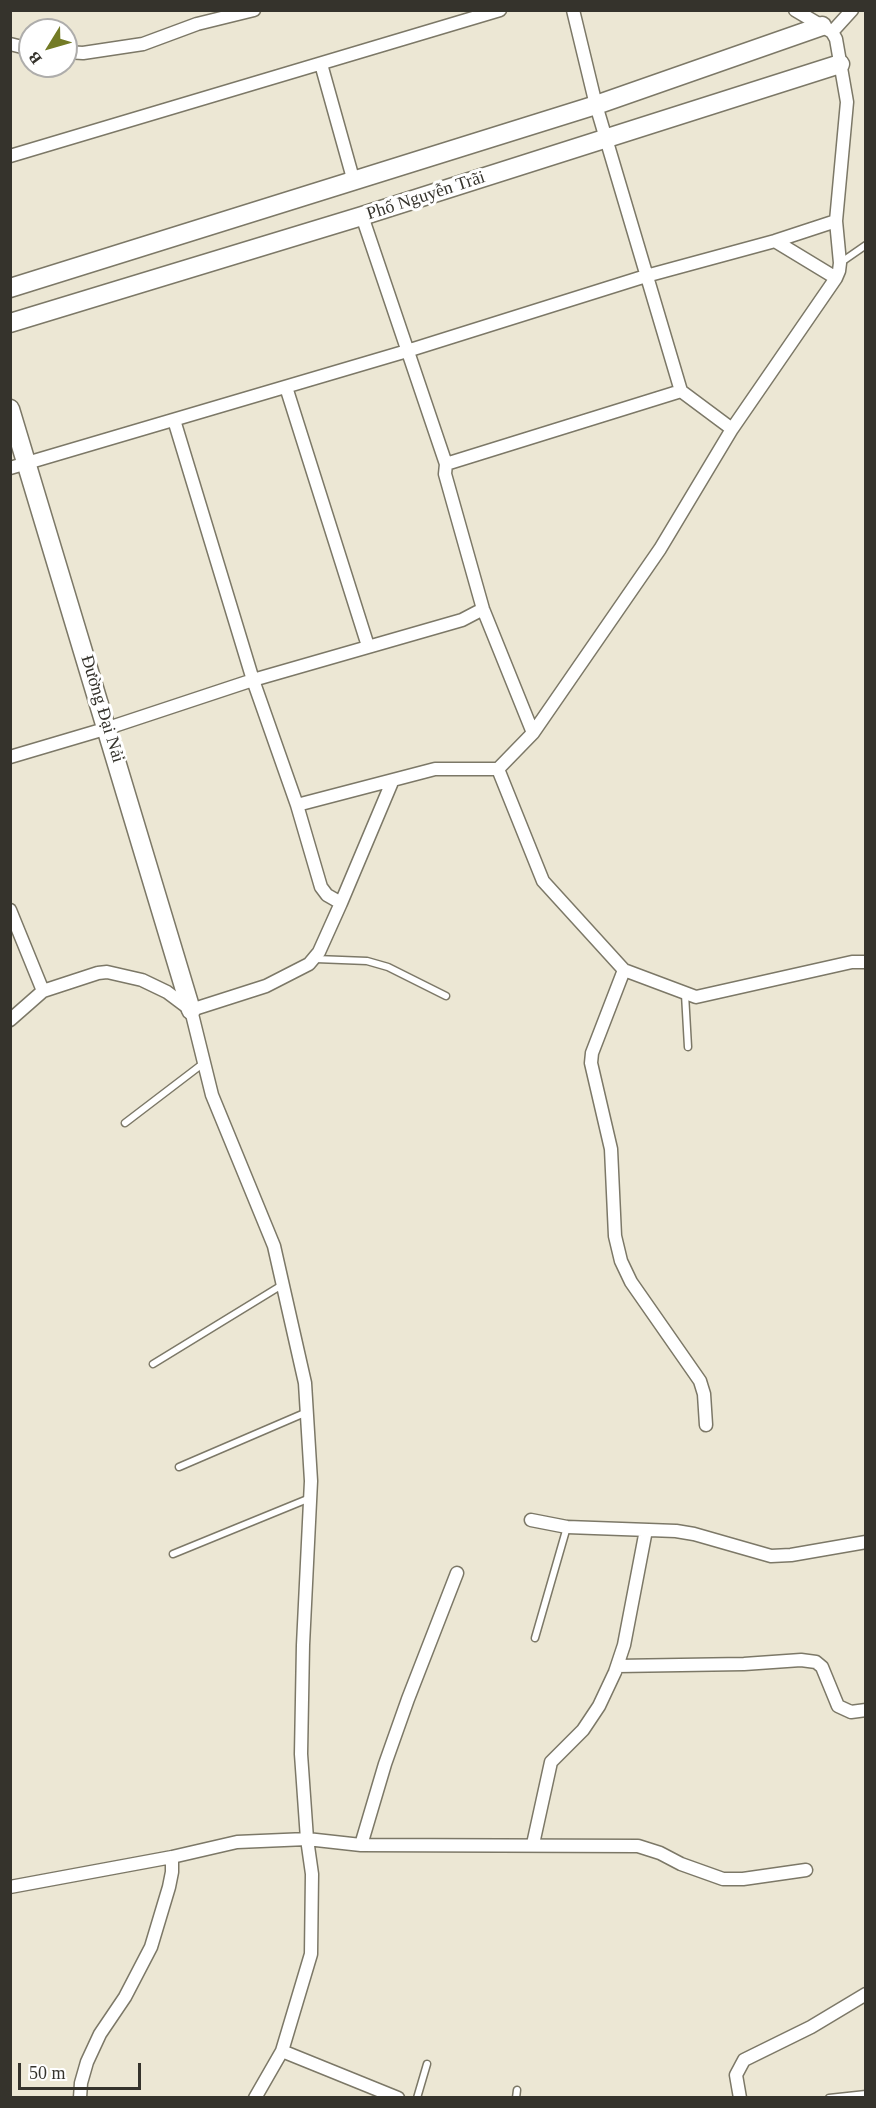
<!DOCTYPE html>
<html>
<head>
<meta charset="utf-8">
<style>
  body { margin:0 }
  #map { position:relative; width:876px; height:2108px; overflow:hidden; background:#ece7d4; font-family:Georgia,serif }
  canvas { display:block }
  .frame { position:absolute; inset:0; border:12px solid #35332c; pointer-events:none }
  .north { position:absolute; left:18px; top:18px; width:60px; height:60px; box-sizing:border-box; background:#fff; border:2px solid #aeadab; border-radius:50%; rotate:233deg; font-size:16px; font-weight:700; line-height:24px; text-align:center; color:#35332c }
  .north::after { content:''; display:block; margin:auto; width:21px; height:27px; background:#737b26; clip-path:polygon(50% 0,100% 100%,50% 72%,0 100%) }
  .scale { position:absolute; left:18px; top:2063px; width:123px; height:27px; box-sizing:border-box; border:3px solid #35332c; border-top:0; padding-left:8px; font-size:18px; line-height:21px; white-space:nowrap; color:#35332c; -webkit-text-stroke:4px #fff; paint-order:stroke }
</style>
</head>
<body>
<div id="map">
<canvas width="876" height="2108"></canvas>
<div class="frame"></div>
<div class="north">B</div>
<div class="scale">50 m</div>
</div>
<script>
const context = document.querySelector('canvas').getContext('2d');
context.lineJoin = 'round';
const toPath = rows => new Path2D(rows.map(r => 'M' + r).join(''));
function stroke(path, color, width, dash) { context.strokeStyle = color; context.lineWidth = width; context.lineCap = dash ? 'butt' : 'round'; context.setLineDash(dash || []); context.stroke(path); }
function label(font, color, halo, rows, align = 'center') {
  context.font = font + ' Georgia,serif'; context.lineWidth = 6; context.setLineDash([]); context.textBaseline = 'middle'; context.strokeStyle = halo; context.fillStyle = color; for (const [text, x, y, turn = 0] of rows) {
    context.save(); context.translate(x, y); context.rotate((+turn || 0) * Math.PI / 180); context.textAlign = isNaN(turn) ? turn : align; if (halo) context.strokeText(text, 0, 0); context.fillText(text, 0, 0); context.restore();
  }
}
const lane = toPath([
  [840,263,866,245],
  [316,959,367,961,388,967,446,996],
  [685,994,688,1047],
  [125,1123,205,1062],
  [153,1364,282,1285],
  [179,1467,307,1412],
  [173,1554,310,1498],
  [535,1638,567,1527],
  [417,2098,427,2064],
  [516,2098,517,2090],
  [829,2098,866,2094]
]);
const street = toPath([
  [573,10,596,105,681,391,732,429],
  [832,32,852,10],
  [10,44,30,49],
  [66,52,83,53,143,44,197,24,254,10],
  [321,64,354,182],
  [10,156,500,10],
  [362,216,446,464,445,474,483,609,533,733],
  [775,241,836,278],
  [286,387,368,646],
  [174,420,253,680,297,805,321,887,327,895,341,903,392,782],
  [446,464,681,391],
  [10,468,407,351,646,276,775,241,836,221],
  [10,757,108,728,253,680,462,620,483,609],
  [498,769,543,881,624,970],
  [297,805,435,769,498,769,533,733,660,549,732,429,836,278,839,271,840,263,836,221,847,102,836,39,832,32,795,10],
  [10,910,43,991],
  [191,1010,266,986,309,964,319,952,341,903],
  [10,1020,43,991,98,973,107,972,142,980,167,992,191,1010,212,1095,274,1246,305,1383,311,1481,303,1645,301,1754,307,1839,312,1874,311,1954,282,2051,255,2098],
  [706,1425,704,1394,700,1381,631,1282,621,1261,615,1236,611,1149,591,1063,592,1053,624,970,696,997,852,962,866,962],
  [531,1520,567,1527,676,1531,694,1534,771,1556,791,1555,866,1542],
  [617,1666,744,1664,801,1660,816,1662,822,1667,838,1706,851,1712,866,1710],
  [533,1844,551,1762,583,1730,599,1706,615,1672,624,1645,646,1530],
  [361,1845,385,1764,408,1699,457,1573],
  [10,1887,172,1857,237,1842,307,1839,361,1845,638,1846,660,1853,681,1864,723,1879,743,1879,806,1870],
  [282,2051,398,2098],
  [80,2098,81,2083,87,2062,100,2034,125,1997,151,1947,169,1887,172,1872,172,1857],
  [740,2098,736,2075,744,2060,811,2027,866,1994]
]);
const secondary = toPath([
  [10,288,596,105,822,26],
  [10,323,362,216,840,64],
  [10,409,191,1010]
]);
stroke(lane, '#7c7867', 9);
stroke(street, '#7c7867', 15);
stroke(secondary, '#7c7867', 21);
stroke(lane, '#fff', 6);
stroke(street, '#fff', 12);
stroke(secondary, '#fff', 18);
label('18px', '#35332c', '#fff', [
  ["Phố Nguyễn Trãi",426,196,-18],
  ["Đường Đại Nải",102,709,73]
]);
</script>
</body>
</html>
